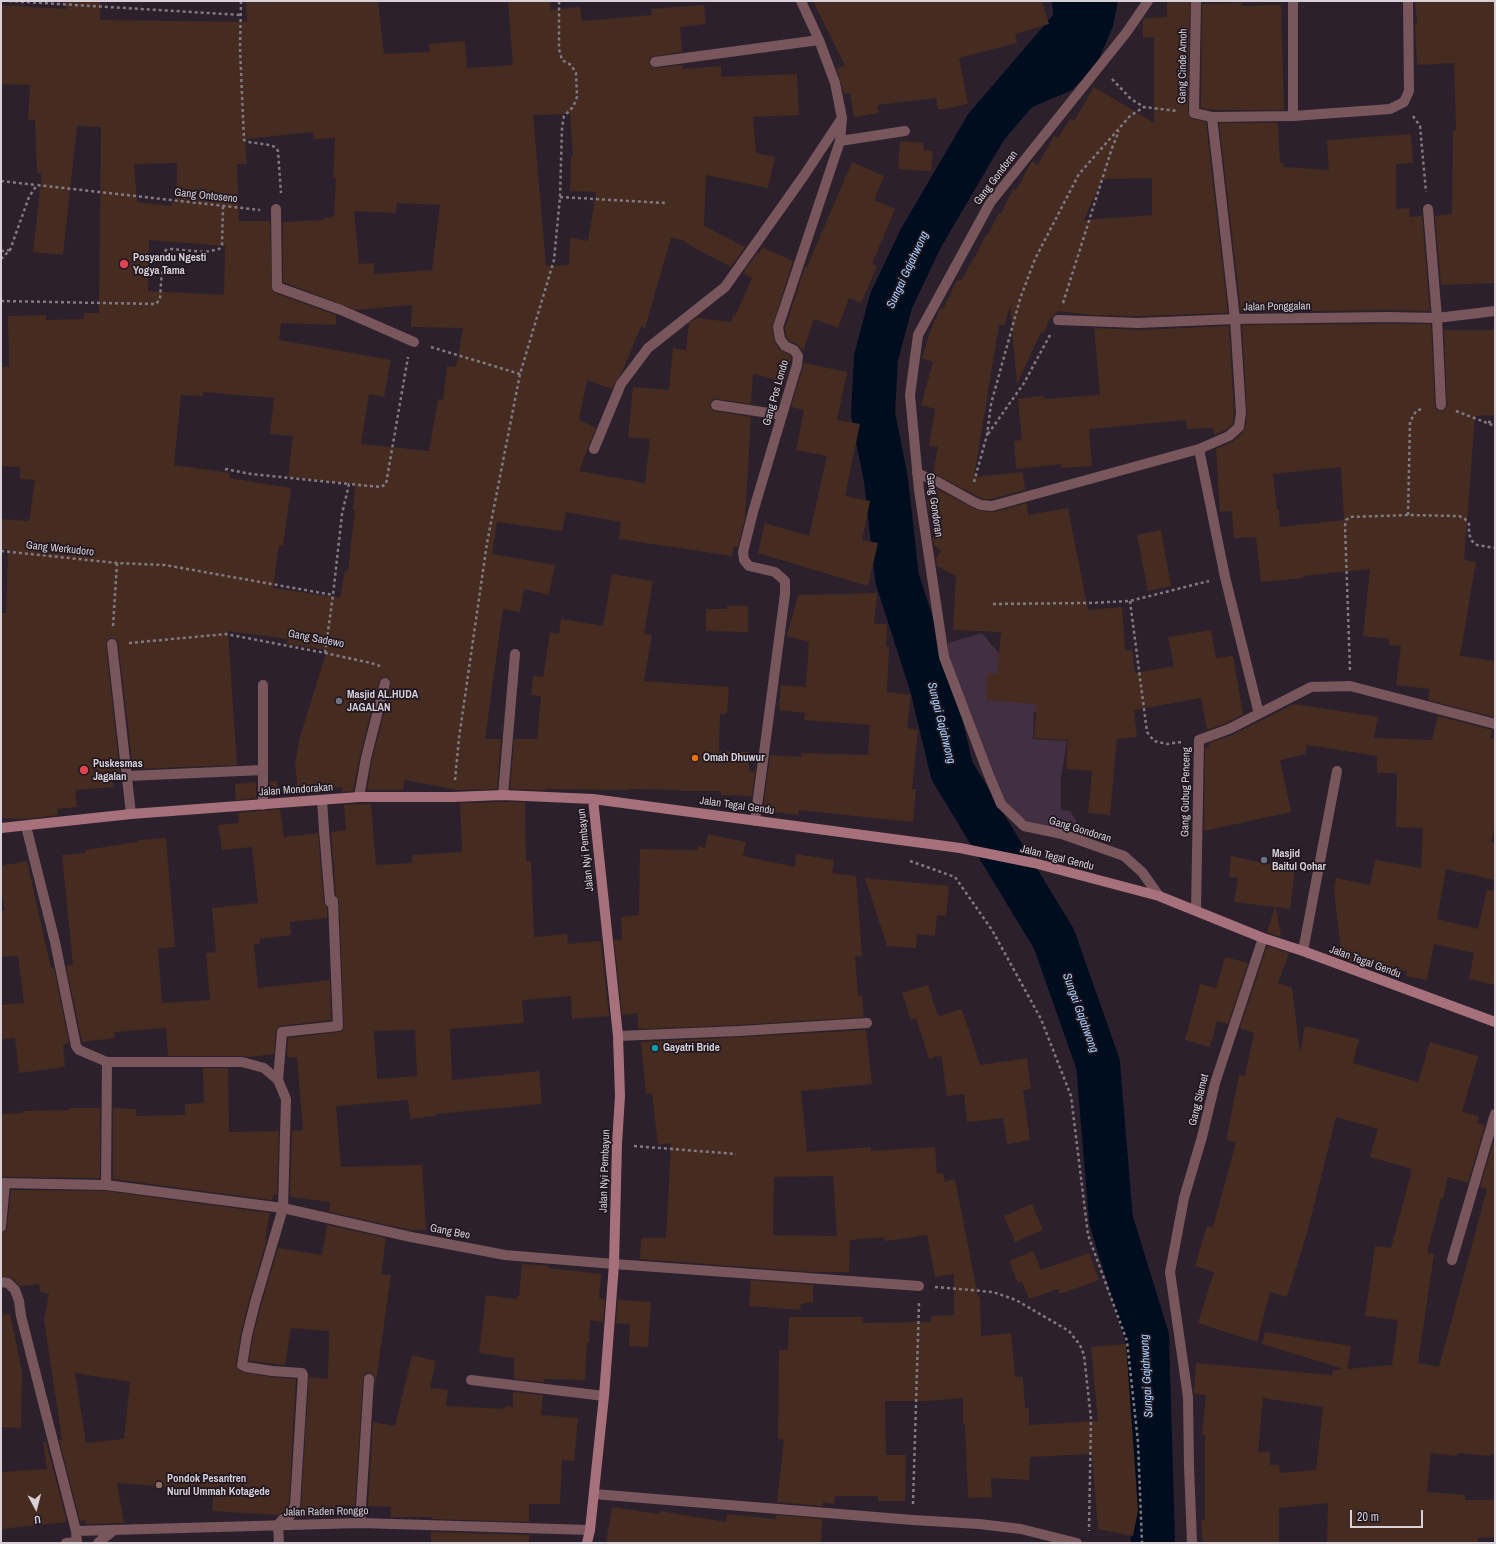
<!DOCTYPE html>
<html>
<head>
<meta charset="utf-8">
<style>
  body { margin:0 }
  #map { position:relative; width:1496px; height:1544px; overflow:hidden; background:#2b202b; font-family:"Archivo Narrow",sans-serif }
  canvas { display:block }
  .frame { position:absolute; inset:0; border:2px solid #d7d0d7; pointer-events:none }
  .north { position:absolute; left:16px; top:1488px; width:40px; height:40px; -webkit-text-stroke:3px #211721; paint-order:stroke; rotate:173deg; font-size:11px; font-weight:700; line-height:16px; text-align:center; color:#d7d0d7 }
  .north::after { content:''; display:block; margin:auto; width:14px; height:18px; background:#d7d0d7; clip-path:polygon(50% 0,100% 100%,50% 72%,0 100%) }
  .scale { position:absolute; left:1350px; top:1510px; width:73px; height:18px; box-sizing:border-box; border:2px solid #d7d0d7; border-top:0; padding-left:5px; font-size:12px; line-height:14px; white-space:nowrap; color:#d7d0d7; -webkit-text-stroke:3px #211721; paint-order:stroke }
</style>
</head>
<body>
<div id="map">
<canvas width="1496" height="1544"></canvas>
<div class="frame"></div>
<div class="north">U</div>
<div class="scale">20 m</div>
</div>
<script>
const context = document.querySelector('canvas').getContext('2d');
context.lineJoin = 'round';
function paint(path, color) { context.fillStyle = color; context.fill(path, 'evenodd'); }
const toPath = rows => new Path2D(rows.map(r => 'M' + r).join(''));
function stroke(path, color, width, dash) { context.strokeStyle = color; context.lineWidth = width; context.lineCap = dash ? 'butt' : 'round'; context.setLineDash(dash || []); context.stroke(path); }
function label(font, color, halo, rows, align = 'center') {
  context.font = font + ' "Archivo Narrow",sans-serif'; context.lineWidth = 3.5; context.setLineDash([]); context.textBaseline = 'middle'; context.strokeStyle = halo; context.fillStyle = color; for (const [text, x, y, turn = 0] of rows) {
    context.save(); context.translate(x, y); context.rotate((+turn || 0) * Math.PI / 180); context.textAlign = isNaN(turn) ? turn : align; if (halo) context.strokeText(text, 0, 0); context.fillText(text, 0, 0); context.restore();
  }
}
paint(toPath([
  [982,633,1000,655,1082,709,1034,712,1033,739,1067,741,1061,778,1061,810,1070,811,1080,826,1043,836,1017,818,998,793,964,716,946,679,948,643]
]), '#432f42');
paint(toPath([
  [1066,1,1118,1,1113,26,1096,66,1072,90,986,127,1034,54,1058,28]
]), '#000d1e');
stroke(toPath([
  [1074,1,1076,22,986,127,921,238,891,301,876,358,873,414,886,480,897,578,932,687,952,771,1054,939,1098,1064,1111,1220,1147,1337,1153,1543]
]), '#000d1e', 44);
paint(toPath([
  [65,1,100,1,100,20,247,22,246,1,378,1,384,54,430,52,429,44,465,41,467,68,513,65,508,2,550,1,551,10,580,7,582,21,652,15,651,9,704,5,706,24,680,27,682,52,651,57,649,60,650,66,656,68,683,65,683,69,721,66,721,77,797,74,799,115,753,117,756,153,775,157,768,188,706,175,704,226,745,247,731,267,684,242,684,240,671,238,645,328,641,327,621,374,612,389,587,380,579,420,596,428,579,471,645,483,650,439,628,437,633,387,669,390,673,348,686,350,689,323,697,318,731,322,733,315,735,316,752,278,743,273,757,253,759,254,762,247,793,261,772,328,775,343,780,350,790,355,791,358,785,382,753,374,751,404,717,399,713,399,710,404,710,408,715,411,751,417,745,519,738,547,734,546,732,556,619,539,621,522,566,512,562,531,497,522,492,554,555,565,549,595,524,589,520,612,503,609,485,739,501,739,497,789,459,790,404,780,403,790,367,790,372,759,391,685,390,679,384,677,379,681,360,756,353,791,343,792,342,787,298,792,295,764,299,740,327,650,287,644,288,639,228,631,237,765,133,769,118,643,117,640,112,638,108,639,106,645,120,773,112,773,113,787,75,790,77,807,57,809,58,815,27,819,1,818,1,613,6,613,8,549,1,549,1,519,29,521,35,480,20,479,20,467,1,466,1,367,9,367,8,316,46,315,46,320,84,319,84,313,99,313,101,127,77,126,63,255,33,252,42,173,37,173,35,120,28,120,30,85,1,84,1,5,66,9],
  [570,114,573,156,571,156,570,191,596,192,588,241,570,238,569,265,546,266,533,115],
  [313,132,314,139,335,138,333,178,336,178,334,217,324,218,324,220,283,222,283,282,356,310,412,305,411,327,463,328,456,367,447,366,443,400,438,399,429,451,361,444,369,394,384,397,391,360,279,340,281,323,336,325,336,315,275,293,272,290,270,221,239,221,237,164,247,164,245,139],
  [177,163,177,203,171,203,171,206,137,202,134,164],
  [397,203,440,205,432,270,374,274,374,263,359,264,354,211,396,213],
  [149,240,225,246,224,295,148,291],
  [203,392,274,398,270,434,293,436,288,477,355,484,353,510,355,510,348,571,345,570,340,598,273,588,279,545,283,546,291,488,229,478,230,473,174,465,181,395,203,396],
  [813,1,1042,1,1049,24,1015,34,1017,43,959,58,968,104,938,110,936,98,877,105,879,113,854,117,850,93,844,94,837,70,837,68,845,66],
  [1167,1,1190,1,1188,113,1190,118,1206,122,1228,313,1138,316,1092,315,1058,311,1052,318,1050,318,1044,333,1041,332,1017,384,1010,304,1005,325,999,325,974,477,1023,472,1025,490,991,499,983,499,933,473,938,447,929,446,935,409,921,405,933,362,922,358,930,332,940,308,943,309,957,280,961,281,974,257,975,257,986,235,987,236,999,213,1001,214,1013,189,1016,190,1032,161,1038,165,1054,136,1058,138,1070,119,1074,121,1094,87,1154,123,1154,37,1143,38,1143,20,1144,18,1167,17],
  [1152,178,1152,215,1084,220,1102,179],
  [1415,1,1495,1,1495,283,1441,285,1435,216,1452,214,1453,131,1456,130,1454,63,1417,65,1415,24,1417,23],
  [1241,3,1241,6,1281,5,1284,110,1213,110,1201,108,1202,4],
  [1219,123,1278,123,1280,163,1283,163,1283,167,1329,170,1327,140,1411,134,1413,163,1396,164,1396,209,1409,208,1410,217,1422,216,1430,311,1388,310,1241,312],
  [900,141,924,143,923,150,933,151,931,171,898,169],
  [852,162,884,176,874,200,895,209,872,264,877,266,861,303,849,298,838,328,814,319,803,351,797,344,789,341,786,336,785,328,805,267,807,267],
  [1388,324,1431,324,1435,405,1436,409,1441,411,1445,410,1447,405,1444,330,1495,330,1495,367,1494,367,1495,415,1475,416,1464,560,1476,562,1460,656,1495,661,1495,707,1494,717,1428,700,1430,689,1396,685,1401,646,1389,645,1389,639,1363,636,1370,569,1303,576,1304,578,1261,582,1256,537,1234,538,1232,511,1220,512,1216,449,1232,442,1243,432,1245,428,1247,414,1242,325],
  [1341,467,1344,520,1280,527,1279,510,1277,510,1273,474],
  [1229,326,1234,413,1233,424,1225,430,1214,435,1213,428,1187,429,1186,420,1089,429,1092,466,1061,468,1061,464,1016,469,1014,441,1022,440,1018,399,1043,396,1044,399,1100,395,1094,328,1138,330],
  [804,363,847,372,837,420,860,424,845,496,870,501,862,540,878,543,868,586,758,553,765,523,809,536,827,456,796,450,804,410,791,407],
  [934,488,980,511,994,512,1027,503,1028,515,1068,508,1088,610,1122,607,1125,650,1132,650,1135,673,1174,666,1168,637,1211,630,1216,658,1233,656,1243,714,1244,714,1226,723,1207,730,1201,698,1134,710,1137,737,1117,739,1110,815,1088,813,1092,771,1066,769,1068,740,1034,738,1037,704,986,700,988,673,997,674,1001,632,953,630,956,576,937,566,936,559,941,550,934,545,933,537,943,518,929,510,927,501],
  [1161,530,1171,586,1148,591,1137,535],
  [612,574,653,581,644,634,652,635,644,681,729,687,727,714,720,714,719,751,749,752,749,771,754,772,756,767,752,796,721,795,721,791,679,791,679,790,629,789,629,790,545,789,545,790,542,790,510,789,514,739,537,739,541,696,531,695,533,676,543,677,550,632,559,634,561,619,603,626],
  [877,593,874,624,887,624,886,647,889,647,887,692,911,695,907,728,918,730,912,789,916,789,913,822,799,810,799,815,763,811,770,755,801,757,801,753,868,755,870,725,804,720,805,713,779,710,781,685,806,687,809,642,787,636,798,595],
  [727,606,748,606,748,632,706,631,706,609,727,609],
  [1294,704,1378,717,1374,738,1432,740,1438,716,1492,730,1490,738,1495,740,1495,824,1491,842,1495,843,1495,880,1446,869,1437,919,1478,929,1487,890,1495,891,1495,985,1469,979,1474,953,1434,944,1427,980,1406,976,1407,971,1349,961,1342,959,1334,890,1336,878,1370,885,1375,860,1421,868,1423,828,1396,827,1397,776,1396,773,1377,773,1377,756,1307,745,1305,754,1280,760,1291,812,1204,831,1205,748,1210,747,1209,743,1232,735],
  [270,781,277,781,279,796,270,797],
  [256,782,256,798,236,800,235,784],
  [503,802,525,802,526,861,531,861,534,937,567,934,568,944,601,941,609,1016,572,1019,571,996,522,1000,524,1023,450,1029,452,1080,539,1071,542,1104,436,1114,436,1116,410,1119,408,1100,336,1106,341,1167,422,1165,426,1230,411,1230,329,1212,330,1202,290,1197,292,1131,303,1130,297,1057,288,1058,287,1052,288,1038,339,1032,342,1031,344,1026,339,901,336,895,331,832,346,830,344,805,371,804,376,865,412,863,412,855,462,852,460,803],
  [415,1030,417,1076,377,1079,374,1031],
  [280,809,284,837,318,833,324,903,327,907,327,918,290,922,291,935,259,939,260,944,254,944,258,988,330,980,331,1020,279,1026,276,1031,274,1054,249,1057,242,1056,168,1056,166,1028,114,1032,115,1038,82,1042,66,966,73,965,62,855,85,853,85,850,138,842,138,840,166,838,175,947,158,949,162,1003,210,1000,206,953,216,952,212,908,258,903,252,847,222,850,218,825,239,823,238,813],
  [708,834,746,842,743,856,795,867,796,854,834,860,832,873,856,876,862,956,855,956,858,996,862,996,864,1017,740,1025,638,1029,638,1013,622,1015,614,940,622,940,621,917,639,915,640,849,697,850,698,846,705,848],
  [1231,856,1295,870,1290,909,1276,907,1281,937,1267,932,1275,907,1234,902,1238,878,1229,877],
  [27,861,51,968,54,968,69,1043,64,1044,64,1046,63,1046,65,1067,19,1073,15,1038,1,1039,1,1005,24,1003,18,956,1,957,1,911,5,911,1,890,1,866],
  [865,878,949,886,946,916,937,915,935,936,917,934,916,948,887,946],
  [1267,946,1289,953,1278,983,1292,988,1300,1053,1305,1026,1359,1039,1353,1063,1418,1082,1430,1042,1478,1056,1462,1112,1479,1116,1477,1123,1485,1125,1468,1183,1448,1177,1443,1199,1441,1198,1427,1253,1434,1254,1418,1363,1439,1367,1487,1189,1480,1187,1495,1137,1495,1454,1490,1454,1490,1456,1457,1453,1457,1456,1431,1453,1427,1492,1465,1495,1465,1500,1495,1500,1495,1537,1478,1538,1477,1543,1327,1543,1328,1503,1279,1508,1279,1543,1203,1543,1201,1521,1205,1520,1205,1435,1202,1434,1206,1395,1194,1394,1196,1363,1332,1375,1333,1370,1344,1369,1262,1344,1265,1332,1351,1346,1347,1369,1392,1365,1398,1320,1365,1316,1375,1246,1391,1248,1412,1169,1370,1157,1378,1129,1336,1117,1307,1233,1287,1297,1270,1292,1257,1342,1198,1323,1214,1272,1195,1266,1207,1226,1213,1227,1236,1142,1226,1140,1239,1075,1245,1076,1254,1033,1240,1028],
  [1263,1398,1323,1407,1316,1470,1280,1473,1279,1465,1270,1465,1270,1452,1258,1452],
  [1225,957,1248,963,1228,1024,1217,1021,1210,1047,1185,1040,1200,984,1216,988],
  [928,985,937,1014,938,1013,939,1016,962,1009,980,1065,1027,1058,1031,1089,1023,1090,1030,1140,1007,1144,1003,1118,967,1122,964,1094,947,1096,941,1055,929,1059,916,1018,911,1020,902,993],
  [866,1030,872,1084,801,1091,807,1152,871,1147,871,1151,935,1147,937,1174,943,1173,945,1182,955,1179,978,1297,980,1297,981,1336,1011,1333,1015,1377,1023,1377,1025,1408,1029,1408,1029,1425,1098,1421,1091,1347,1126,1344,1138,1510,1133,1536,1098,1529,1092,1454,1030,1457,1029,1480,991,1478,992,1497,968,1498,965,1425,963,1424,963,1398,926,1401,885,1401,886,1455,906,1455,905,1501,878,1501,878,1496,835,1496,834,1504,823,1502,823,1506,777,1502,784,1440,778,1439,779,1350,788,1350,789,1317,863,1317,863,1323,931,1322,931,1316,954,1315,954,1274,935,1277,927,1235,885,1241,884,1237,850,1240,849,1272,813,1272,640,1259,641,1238,666,1238,671,1143,658,1145,652,1093,646,1094,641,1042,740,1037],
  [833,1176,837,1236,773,1235,774,1177],
  [203,1068,228,1068,229,1132,279,1131,277,1195,273,1195,272,1200,113,1179,113,1108,136,1109,136,1116,185,1115,185,1104,204,1103],
  [70,1108,100,1108,100,1178,1,1177,1,1114,23,1113,23,1111,70,1110],
  [11,1190,106,1191,270,1213,265,1239,267,1239,249,1301,241,1333,236,1364,239,1371,245,1373,272,1377,296,1379,289,1503,285,1511,278,1515,212,1511,213,1497,178,1494,178,1488,117,1483,124,1523,86,1524,85,1520,80,1521,59,1440,62,1440,44,1320,49,1294,40,1292,39,1284,20,1286,12,1278,1,1276,1,1233,6,1231,7,1228],
  [75,1373,130,1382,124,1439,86,1443],
  [1032,1204,1043,1230,1015,1242,1004,1216],
  [327,1225,386,1238,381,1274,391,1275,375,1388,375,1379,373,1374,366,1373,363,1379,355,1506,335,1505,334,1517,297,1517,301,1505,309,1377,328,1379,329,1331,291,1328,285,1365,249,1361,253,1336,261,1305,278,1248,322,1255],
  [1033,1251,1041,1270,1089,1253,1099,1280,1060,1294,1058,1289,1029,1299,1022,1281,1018,1283,1009,1261],
  [522,1264,549,1266,549,1268,601,1274,599,1298,605,1300,603,1322,590,1320,589,1343,587,1342,585,1380,544,1379,544,1382,514,1379,514,1358,479,1353,486,1295,516,1299,517,1296,519,1296],
  [751,1280,813,1285,813,1302,800,1304,801,1310,749,1306],
  [618,1300,651,1302,648,1347,629,1346,630,1324,616,1323],
  [10,1314,22,1371,21,1428,1,1427,1,1315],
  [412,1355,436,1361,430,1388,448,1390,446,1406,505,1409,506,1406,513,1407,513,1392,543,1395,541,1415,578,1418,574,1461,562,1460,560,1504,529,1504,529,1522,432,1519,432,1517,391,1517,391,1507,368,1506,373,1422,395,1426],
  [43,1442,46,1442,67,1522,1,1529,1,1472,47,1469],
  [612,1507,659,1514,660,1511,726,1522,727,1514,776,1519,776,1515,822,1519,821,1543,606,1543],
  [431,1532,529,1535,529,1543,431,1543]
]), '#462c20');
stroke(toPath([
  [9,1,241,15],
  [241,1,240,48,244,140,248,142,270,145,275,147,278,151,281,193],
  [1112,79,1131,99,1144,107],
  [1413,116,1420,126,1426,192],
  [1,181,36,185],
  [560,197,665,203],
  [1,251,10,250],
  [1,259,10,250,29,197,37,185,260,210],
  [1,301,156,304,160,299,163,253,166,250,172,249,205,252,219,249,222,245,223,207],
  [1063,303,1112,148,1119,131],
  [431,347,520,374],
  [1456,411,1495,426],
  [1488,422,1495,422],
  [988,434,1024,383,1050,335],
  [225,469,251,474,349,484],
  [974,482,987,435,991,404,1020,299,1035,259,1079,174,1130,116,1144,107,1177,111],
  [1408,515,1410,422,1416,411,1424,408],
  [1,551,117,563,165,565,333,595],
  [1130,601,1147,732,1154,741,1167,744,1181,742],
  [993,604,1088,603,1130,601,1209,581],
  [113,626,117,563],
  [129,643,226,634,325,653,371,663,380,666],
  [325,653,333,595,342,514,349,484,381,487,386,484,408,357],
  [1350,670,1345,526,1346,520,1350,517,1408,515,1459,516,1465,519,1469,524,1469,534,1472,541,1477,545,1495,548],
  [455,780,459,738,487,543,520,374,554,260,560,197,562,128,564,116,573,107,577,97,576,73,571,65,562,60,559,49,559,1],
  [910,861,955,877,992,930,1041,1019,1071,1096,1088,1235,1127,1341,1138,1442,1142,1543],
  [634,1146,736,1154],
  [935,1287,993,1292,1016,1300,1069,1331,1080,1345,1084,1355,1091,1419,1089,1531],
  [913,1504,919,1303]
]), '#827982', 2.5, [3, 3]);
stroke(toPath([
  [276,209,277,287,341,310,414,342],
  [112,644,131,814],
  [128,776,263,770],
  [263,805,263,685],
  [1303,951,1337,771],
  [278,1080,282,1032,338,1026,333,901,330,902,324,830],
  [106,1185,107,1062],
  [1452,1260,1495,1114],
  [614,1264,919,1286],
  [471,1380,604,1396],
  [594,1494,913,1520,979,1524,1021,1529,1077,1543],
  [66,1543,77,1542],
  [279,1543,278,1525,283,1519,290,1516,295,1505,303,1375,302,1373,272,1371,246,1367,242,1365,247,1335,255,1303,283,1208]
]), '#78565c', 10);
stroke(toPath([
  [1148,1,1126,33,990,203,918,335,910,395,919,490,944,657,988,773,1001,804,1024,826,1062,834,1124,856,1142,872,1159,896],
  [1196,1,1194,113,1212,117,1293,116,1390,109,1404,102,1409,91,1408,1],
  [655,62,819,40],
  [1293,116,1293,1],
  [840,141,905,131],
  [1428,209,1437,318,1441,405],
  [1058,320,1138,323,1235,319,1388,317,1437,318,1495,311],
  [716,405,782,415],
  [594,449,621,384,648,348,725,287,803,177,842,118,835,83,819,40,801,1],
  [1199,449,1225,577,1259,714],
  [917,473,938,482,974,502,981,505,992,506,1199,449,1229,436,1239,427,1241,413,1235,319,1212,117],
  [503,795,515,654],
  [359,797,366,758,385,683],
  [322,800,324,830],
  [755,821,785,594,785,581,775,572,749,566,744,560,743,552,753,512,797,365,798,356,794,350,785,346,780,339,778,327,840,141,842,118],
  [26,826,55,942,76,1046,79,1050,107,1062,242,1062,264,1068,278,1080,286,1099,283,1208],
  [1196,910,1199,740,1229,729,1311,687,1350,686,1495,724],
  [618,1036,740,1031,867,1023],
  [1,1183,106,1185,283,1208,411,1237,505,1255,614,1264],
  [1,1227,5,1183],
  [1,1282,8,1283,15,1290,19,1301,21,1316,76,1531,77,1543],
  [360,1523,369,1379],
  [76,1531,360,1523,590,1530],
  [98,1543,114,1530],
  [1192,1543,1189,1465,1188,1397,1170,1272,1184,1198,1202,1137,1215,1083,1263,938]
]), '#78565c', 10);
stroke(toPath([
  [1,828,131,814,359,797,453,797,503,795,593,799,960,848,1034,863,1159,896,1263,938,1303,951,1495,1022],
  [587,1543,590,1530,604,1396,614,1264,617,1144,620,1096,618,1036,593,799]
]), '#a7717c', 10);
for (const [x, y, r, color] of [
  [124,264,5,"#e0444e"],
  [339,701,4,"#6b7280"],
  [695,758,4,"#e8710a"],
  [84,770,5,"#e0444e"],
  [1264,860,4,"#6b7280"],
  [655,1048,4,"#0f9aa8"],
  [159,1485,4,"#8d6e63"]
]) { const dot = new Path2D(); dot.arc(x, y, r, 0, 2 * Math.PI); context.fillStyle = color; context.fill(dot); stroke(dot, '#211721', 1.5); }
label('11px', '#d7d0d7', '#211721', [
  ["Gang Cinde Amoh",1183,66,-89],
  ["Gang Gondoran",996,178,-53],
  ["Gang Ontoseno",206,196,6],
  ["Jalan Ponggalan",1277,307,-1],
  ["Gang Pos Londo",776,393,-74],
  ["Gang Gondoran",934,505,82],
  ["Gang Werkudoro",60,549,6],
  ["Gang Sadewo",316,639,11],
  ["Jalan Mondorakan",296,790,-4],
  ["Gang Gubug Penceng",1186,792,-89],
  ["Jalan Tegal Gendu",737,806,8],
  ["Gang Gondoran",1080,830,17],
  ["Jalan Nyi Pembayun",586,850,-96],
  ["Jalan Tegal Gendu",1057,858,14],
  ["Jalan Tegal Gendu",1365,962,20],
  ["Gang Slamet",1199,1100,-76],
  ["Jalan Nyi Pembayun",605,1171,-88],
  ["Gang Beo",450,1232,11],
  ["Jalan Raden Ronggo",326,1512,-1]
]);
label('bold 11px', '#d7d0d7', '#211721', [
  ["Posyandu Ngesti",133,258],
  ["Yogya Tama",133,271],
  ["Masjid AL.HUDA",347,695],
  ["JAGALAN",347,708],
  ["Omah Dhuwur",703,758],
  ["Puskesmas",93,764],
  ["Jagalan",93,777],
  ["Masjid",1272,854],
  ["Baitul Qohar",1272,867],
  ["Gayatri Bride",663,1048],
  ["Pondok Pesantren",167,1479],
  ["Nurul Ummah Kotagede",167,1492]
], 'left');
label('italic 12px', '#a8d0fb', '#211721', [
  ["Sungai Gajahwong",908,270,-65],
  ["Sungai Gajahwong",941,723,76],
  ["Sungai Gajahwong",1080,1013,70],
  ["Sungai Gajahwong",1147,1376,-93]
]);
</script>
</body>
</html>
